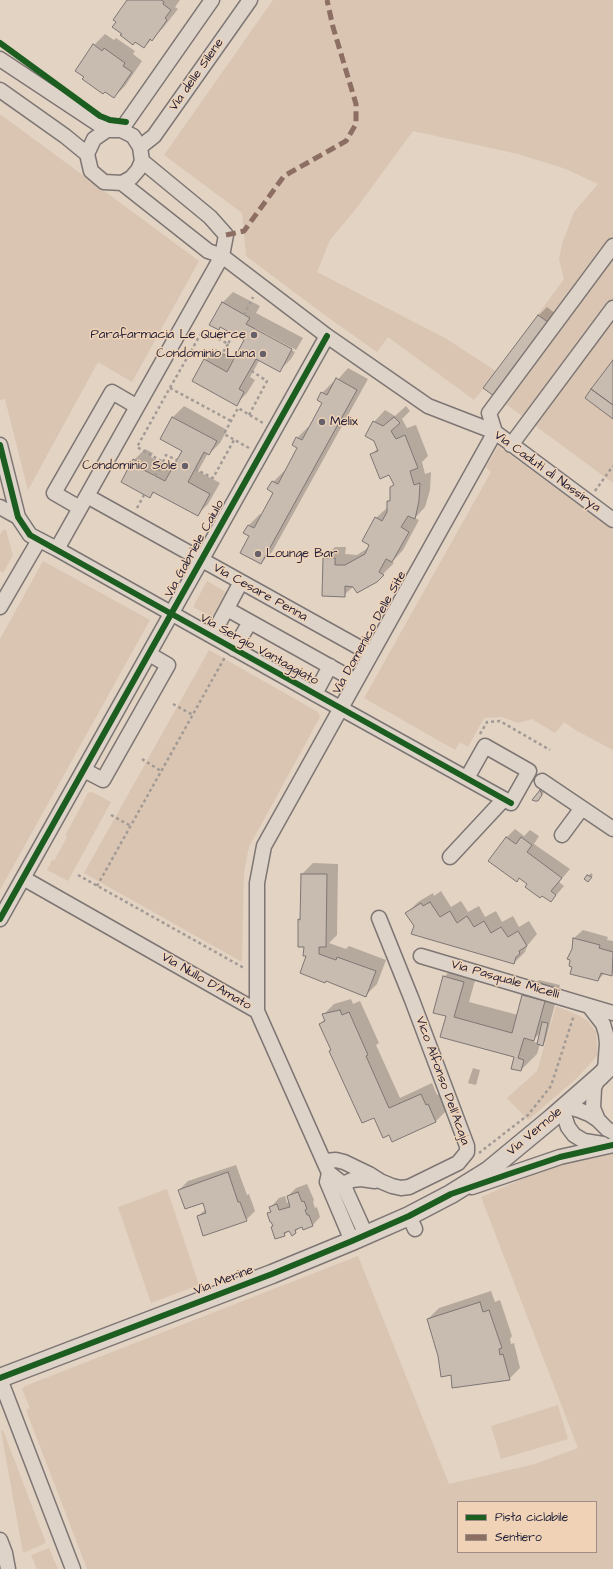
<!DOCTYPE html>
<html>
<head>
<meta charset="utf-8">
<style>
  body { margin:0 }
  #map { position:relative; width:613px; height:1569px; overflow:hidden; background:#e3d3c3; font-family:"Architects Daughter",sans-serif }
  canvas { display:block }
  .legend { position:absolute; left:457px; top:1501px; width:140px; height:52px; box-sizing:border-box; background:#f0d3b6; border:1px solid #9e8c85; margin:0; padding:5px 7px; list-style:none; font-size:12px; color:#22223b }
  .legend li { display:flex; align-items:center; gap:8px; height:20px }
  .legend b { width:20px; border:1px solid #9e8c85 }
</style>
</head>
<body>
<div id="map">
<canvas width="613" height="1569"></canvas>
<ul class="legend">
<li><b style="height:5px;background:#1b5e20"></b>Pista ciclabile</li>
<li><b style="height:5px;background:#8d6e63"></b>Sentiero</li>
</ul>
</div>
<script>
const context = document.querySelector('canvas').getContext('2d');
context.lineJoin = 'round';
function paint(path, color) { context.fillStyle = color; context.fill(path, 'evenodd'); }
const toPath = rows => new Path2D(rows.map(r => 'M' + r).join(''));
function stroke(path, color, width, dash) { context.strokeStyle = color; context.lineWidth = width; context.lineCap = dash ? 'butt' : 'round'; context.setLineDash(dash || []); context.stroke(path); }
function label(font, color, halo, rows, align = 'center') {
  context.font = font + ' "Architects Daughter",sans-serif'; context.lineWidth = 3; context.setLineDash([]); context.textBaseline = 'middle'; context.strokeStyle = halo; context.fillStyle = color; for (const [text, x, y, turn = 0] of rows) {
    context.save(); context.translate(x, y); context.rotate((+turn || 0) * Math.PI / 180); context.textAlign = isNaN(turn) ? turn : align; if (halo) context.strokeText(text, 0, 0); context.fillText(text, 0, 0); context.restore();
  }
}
paint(toPath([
  [273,0,613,0,613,483,484,388,474,400,388,337,377,352,326,316,246,256,242,213,164,155],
  [413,131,518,154,566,169,598,184,574,212,562,244,559,259,564,279,496,371,445,338,317,272,330,240,355,210],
  [0,114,199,261,132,382,98,362,28,490,5,399,0,400],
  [498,446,613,530,613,750,577,731,564,722,555,733,532,719,518,723,502,717,484,718,468,747,460,742,455,750,364,698,491,472,486,467],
  [3,530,6,530,13,555,3,573,0,571,0,535],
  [43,561,150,620,0,890,0,639],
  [207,581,226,592,212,617,193,607],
  [209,650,318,712,320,717,249,847,244,872,242,962,84,873],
  [92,792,111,802,68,881,47,870,52,860,54,861,67,837,65,836,88,793],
  [556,1006,578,1015,588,1021,596,1032,598,1055,577,1078,528,1120,507,1098,537,1071],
  [613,1150,613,1569,87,1569,26,1410,30,1408,22,1389,25,1386,358,1256,449,1484,535,1464,578,1448,481,1197,557,1164],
  [458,1502,596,1502,596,1552,458,1552],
  [167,1189,199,1285,151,1303,118,1207],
  [558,1405,568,1439,501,1459,491,1426],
  [3,1430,46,1543,23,1553,1,1431],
  [49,1548,58,1569,37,1569,31,1555]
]), '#dac5b2');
paint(toPath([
  [473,1068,480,1070,476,1085,468,1083]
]), '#b8a79b');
paint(toPath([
  [128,0,180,0,175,7,178,9,163,28,144,47,123,33],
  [105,34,114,40,116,38,135,51,133,54,142,61,125,86,114,97,85,77,94,45],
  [233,292,260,306,256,313,303,338,296,350,255,328,254,329,295,352,291,359,280,370,260,359,250,377,255,380,247,393,236,404,205,360,216,349,235,359,245,340,221,326,218,329,222,303],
  [547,307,556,314,503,387,539,315],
  [348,368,368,379,272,552,261,563,250,536,245,532,249,525,260,514,262,515,274,492,273,482,284,471,286,472,299,448,297,438,308,427,310,428,324,403,322,393,333,382,335,383],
  [184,406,227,430,220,443,209,454,208,453,198,471,220,483,208,504,197,515,154,492,150,497,134,460,145,449,153,453,151,457,173,469,183,450,162,439,173,417],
  [406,406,410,411,402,419,407,428,416,425,428,456,422,462,425,474,431,472,430,490,425,507,415,518,419,520,403,550,392,562,394,563,376,581,354,586,344,595,324,558,335,547,346,547,345,554,357,555,368,548,376,518,388,507,388,502,391,499,391,487,394,484,390,474,372,454,378,448,375,440,367,436,374,422,385,410,395,416],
  [543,788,544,792,541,797,538,800,534,799],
  [515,829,524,836,530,830,539,836,534,844,570,869,559,882,564,886,551,901,520,878,517,880,506,838],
  [313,863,338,864,337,935,329,943,346,949,349,946,386,960,377,984,366,995,327,980,325,982,308,955,299,920,301,917,302,874],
  [591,873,593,875,590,878,585,879],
  [441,891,451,907,461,901,468,912,479,906,485,917,496,911,502,922,513,916,519,927,529,921,537,934,527,946,525,952,514,963,415,926,407,913,418,902,433,893,434,896],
  [583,930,608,937,607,940,613,941,613,973,611,975,605,973,598,980,573,966,571,959,574,938],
  [460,961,479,966,469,1002,518,1015,523,996,539,980,560,985,545,1042,543,1044,540,1044,537,1054,521,1070,515,1056,447,1015,444,977],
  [540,1033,538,1043,534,1042,534,1039],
  [351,999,353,1004,360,1001,379,1043,376,1045,400,1098,432,1083,437,1095,440,1094,447,1110,436,1121,393,1141,390,1134,375,1117,332,1050,320,1024,325,1019,323,1015,334,1004],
  [236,1165,247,1195,249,1194,255,1211,246,1220,198,1216,206,1209,203,1202,179,1190,188,1181],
  [307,1184,314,1200,313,1202,315,1208,317,1207,320,1217,312,1226,301,1226,295,1232,290,1230,284,1235,274,1226,268,1214,272,1210,271,1207,279,1198,285,1196,287,1203,290,1202,288,1196,296,1188],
  [491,1291,495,1302,500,1300,512,1336,510,1339,511,1344,514,1343,520,1368,509,1379,439,1355,428,1319,439,1308]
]), '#0003');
const building = toPath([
  [127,0,161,0,164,2,163,4,171,10,165,18,167,20,152,41,150,39,144,48,135,42,133,45,120,35,122,34,112,27,116,22,113,20,127,0],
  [93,44,102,51,104,48,125,63,123,66,132,72,114,98,105,92,103,94,82,79,84,77,75,71,93,44],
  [222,302,250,318,246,324,292,349,280,372,256,359,239,389,244,392,237,406,192,381,204,359,227,372,244,340,220,327,219,330,209,325,222,302],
  [538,315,549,323,494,396,483,388,538,315],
  [613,360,613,405,591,389,613,360],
  [336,378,357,390,261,564,240,553,249,536,243,533,248,525,254,528,273,493,267,489,272,481,278,484,297,448,292,445,296,437,302,440,322,403,317,400,321,392,327,395,336,378],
  [591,389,613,405,613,419,585,398,591,389],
  [172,417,217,441,209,455,204,452,188,482,210,494,198,516,153,492,150,498,121,482,133,459,142,464,140,468,165,481,182,451,160,439,172,417],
  [394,417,400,423,391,431,396,439,405,435,418,468,410,471,414,485,420,483,419,501,415,519,408,516,401,527,409,532,392,562,386,559,379,572,384,575,377,582,357,593,353,587,345,586,345,597,322,596,323,558,335,558,335,565,345,565,365,554,369,545,362,541,375,517,382,521,387,512,387,501,390,501,390,487,394,485,389,475,380,479,370,454,378,451,374,441,365,436,373,421,383,426,394,417],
  [540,790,542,795,538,801,535,801,532,800,540,790],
  [506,837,516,844,521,837,532,845,527,852,562,878,551,891,556,895,551,902,542,896,540,898,525,887,527,884,519,878,517,882,488,861,506,837],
  [301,874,327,874,326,947,319,947,319,954,336,960,337,957,376,971,366,997,326,981,325,983,300,973,306,956,303,956,304,947,298,947,298,919,300,920,301,874],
  [587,875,592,877,588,882,584,879,587,875],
  [430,902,440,917,450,911,457,923,467,916,474,927,484,921,491,933,501,927,508,937,518,931,527,946,519,951,520,954,516,957,514,964,411,934,414,926,405,913,421,903,423,906,430,902],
  [573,938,600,945,599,948,613,952,612,976,601,973,598,981,570,974,572,967,569,966,570,960,567,959,572,949,573,938],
  [443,976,464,982,454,1017,512,1033,522,995,545,1001,534,1041,524,1038,518,1058,524,1060,521,1071,511,1069,514,1057,440,1037,446,1016,433,1013,443,976],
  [340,1010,342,1015,349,1012,368,1055,366,1056,389,1108,421,1094,426,1105,428,1104,436,1122,392,1142,389,1135,383,1138,374,1118,362,1123,329,1051,331,1050,319,1024,325,1021,322,1014,340,1010],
  [542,1022,548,1023,543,1046,537,1044,542,1022],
  [228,1172,238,1202,240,1202,247,1221,203,1236,197,1216,206,1213,203,1203,185,1209,178,1190,228,1172],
  [298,1192,302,1202,304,1201,307,1209,305,1210,307,1215,309,1215,313,1226,303,1230,302,1227,295,1230,296,1233,292,1236,289,1231,284,1233,285,1236,275,1239,271,1227,273,1226,271,1222,270,1222,267,1213,271,1212,269,1207,277,1204,279,1210,290,1207,287,1196,298,1192],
  [480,1302,483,1312,489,1310,502,1348,499,1349,500,1355,503,1354,510,1380,452,1388,451,1375,441,1377,438,1356,427,1319,480,1302]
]);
paint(building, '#c8bcb1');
stroke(building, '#7d7674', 1);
const minor = toPath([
  [0,59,107,130],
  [0,90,65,136,87,154],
  [121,130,212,0],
  [140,147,154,136,250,0],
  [122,183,208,251,222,256,327,336,428,406,495,432,613,520],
  [0,445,18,517,30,535,57,549,315,694,511,803,529,771,485,746,467,778],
  [511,445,613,308],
  [87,496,371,654],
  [0,507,18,517],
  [80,508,54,493,112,392,136,406],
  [57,549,222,256,226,235,210,217,142,161,140,147,133,136,121,130,107,130,94,139,87,154,91,171,104,182,122,183,131,178,138,170,142,161],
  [0,607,39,540],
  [227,609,356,681],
  [212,636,241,582],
  [234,649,250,622],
  [315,694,330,666],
  [84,770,103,780,168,665,149,654],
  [542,781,613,829],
  [562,835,582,808],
  [450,857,504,799],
  [23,878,257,1011,329,1173,343,1184,366,1235],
  [0,919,327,336],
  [421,956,613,1013],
  [589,1006,603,1024,606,1034,607,1044,605,1070],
  [257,1011,257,883,264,846,495,432,489,413,613,246],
  [599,1076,594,1088,593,1108,598,1120,607,1129,613,1132],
  [598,1120,589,1114,579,1110,572,1108,562,1109,568,1127,574,1135,584,1141,603,1144],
  [324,1161,336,1160,344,1162,369,1174,380,1181,392,1186,401,1188,409,1187,458,1163,467,1152,467,1146,412,1000,379,918],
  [329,1173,327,1182,352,1241],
  [343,1184,352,1180,361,1179,375,1181],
  [472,1187,560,1157,613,1145],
  [409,1216,415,1229],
  [0,1379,73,1569],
  [0,1540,5,1553,8,1569]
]);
const major = toPath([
  [0,1378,272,1274,352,1241,409,1216,451,1194,488,1171,552,1118,600,1076,613,1063]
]);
stroke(minor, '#7d7674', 17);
stroke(major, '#7d7674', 21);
stroke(toPath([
  [244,315,253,297],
  [228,344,222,354,233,360],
  [170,388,231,421],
  [249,415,267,381,250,370],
  [249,448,224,434,238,408,263,423],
  [163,462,166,455,177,460],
  [195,469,213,478,234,440],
  [155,476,163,462,137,447,167,393,203,330,228,344,233,334],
  [595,491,613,466],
  [137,508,144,495],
  [173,704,193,715],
  [480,734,487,722,500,721,550,750],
  [142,759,161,771],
  [111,815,131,826],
  [78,875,244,968],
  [97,886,225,657],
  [479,1153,528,1115,551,1086,574,1015]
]), '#a29a95', 2.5, [3, 3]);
stroke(minor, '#ded3c8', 14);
stroke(major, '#ded3c8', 18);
stroke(toPath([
  [226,235,244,231,284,176,346,141,356,124,356,104,333,27,327,0]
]), '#8d6e63', 5, [10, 5]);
stroke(toPath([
  [0,43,100,116,110,120,126,122],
  [0,445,18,517,30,535,511,803],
  [0,919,327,336],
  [0,1378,272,1274,352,1241,409,1216,451,1194,509,1174,560,1157,613,1145]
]), '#1b5e20', 6);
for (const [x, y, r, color] of [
  [254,335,4,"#66606b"],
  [263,354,4,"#66606b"],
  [322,422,4,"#66606b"],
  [185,466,4,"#66606b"],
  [258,554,4,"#66606b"]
]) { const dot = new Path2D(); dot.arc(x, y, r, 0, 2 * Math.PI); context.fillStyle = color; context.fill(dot); stroke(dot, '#f0d3b6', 1.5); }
label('13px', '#22223b', '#f0d3b6', [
  ["Via delle Silene",197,75,-55],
  ["Via Caduti di Nassirya",547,472,36],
  ["Via Gabriele Caiulo",195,549,-61],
  ["Via Cesare Penna",260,593,29],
  ["Via Domenico Delle Site",370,633,-61],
  ["Via Sergio Vantaggiato",259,650,29],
  ["Via Pasquale Micelli",505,980,16],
  ["Via Nullo D'Amato",206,982,30],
  ["Vico Alfonso Dell'Acaja",442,1081,70],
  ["Via Vernole",535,1132,-40],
  ["Via Merine",224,1281,-21]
]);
label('13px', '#22223b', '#f0d3b6', [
  ["Parafarmacia Le Querce",246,335],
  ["Condominio Luna",255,354],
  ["Melix",330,422,"left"],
  ["Condominio Sole",177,466],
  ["Lounge Bar",266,554,"left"]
], 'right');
</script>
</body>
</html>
